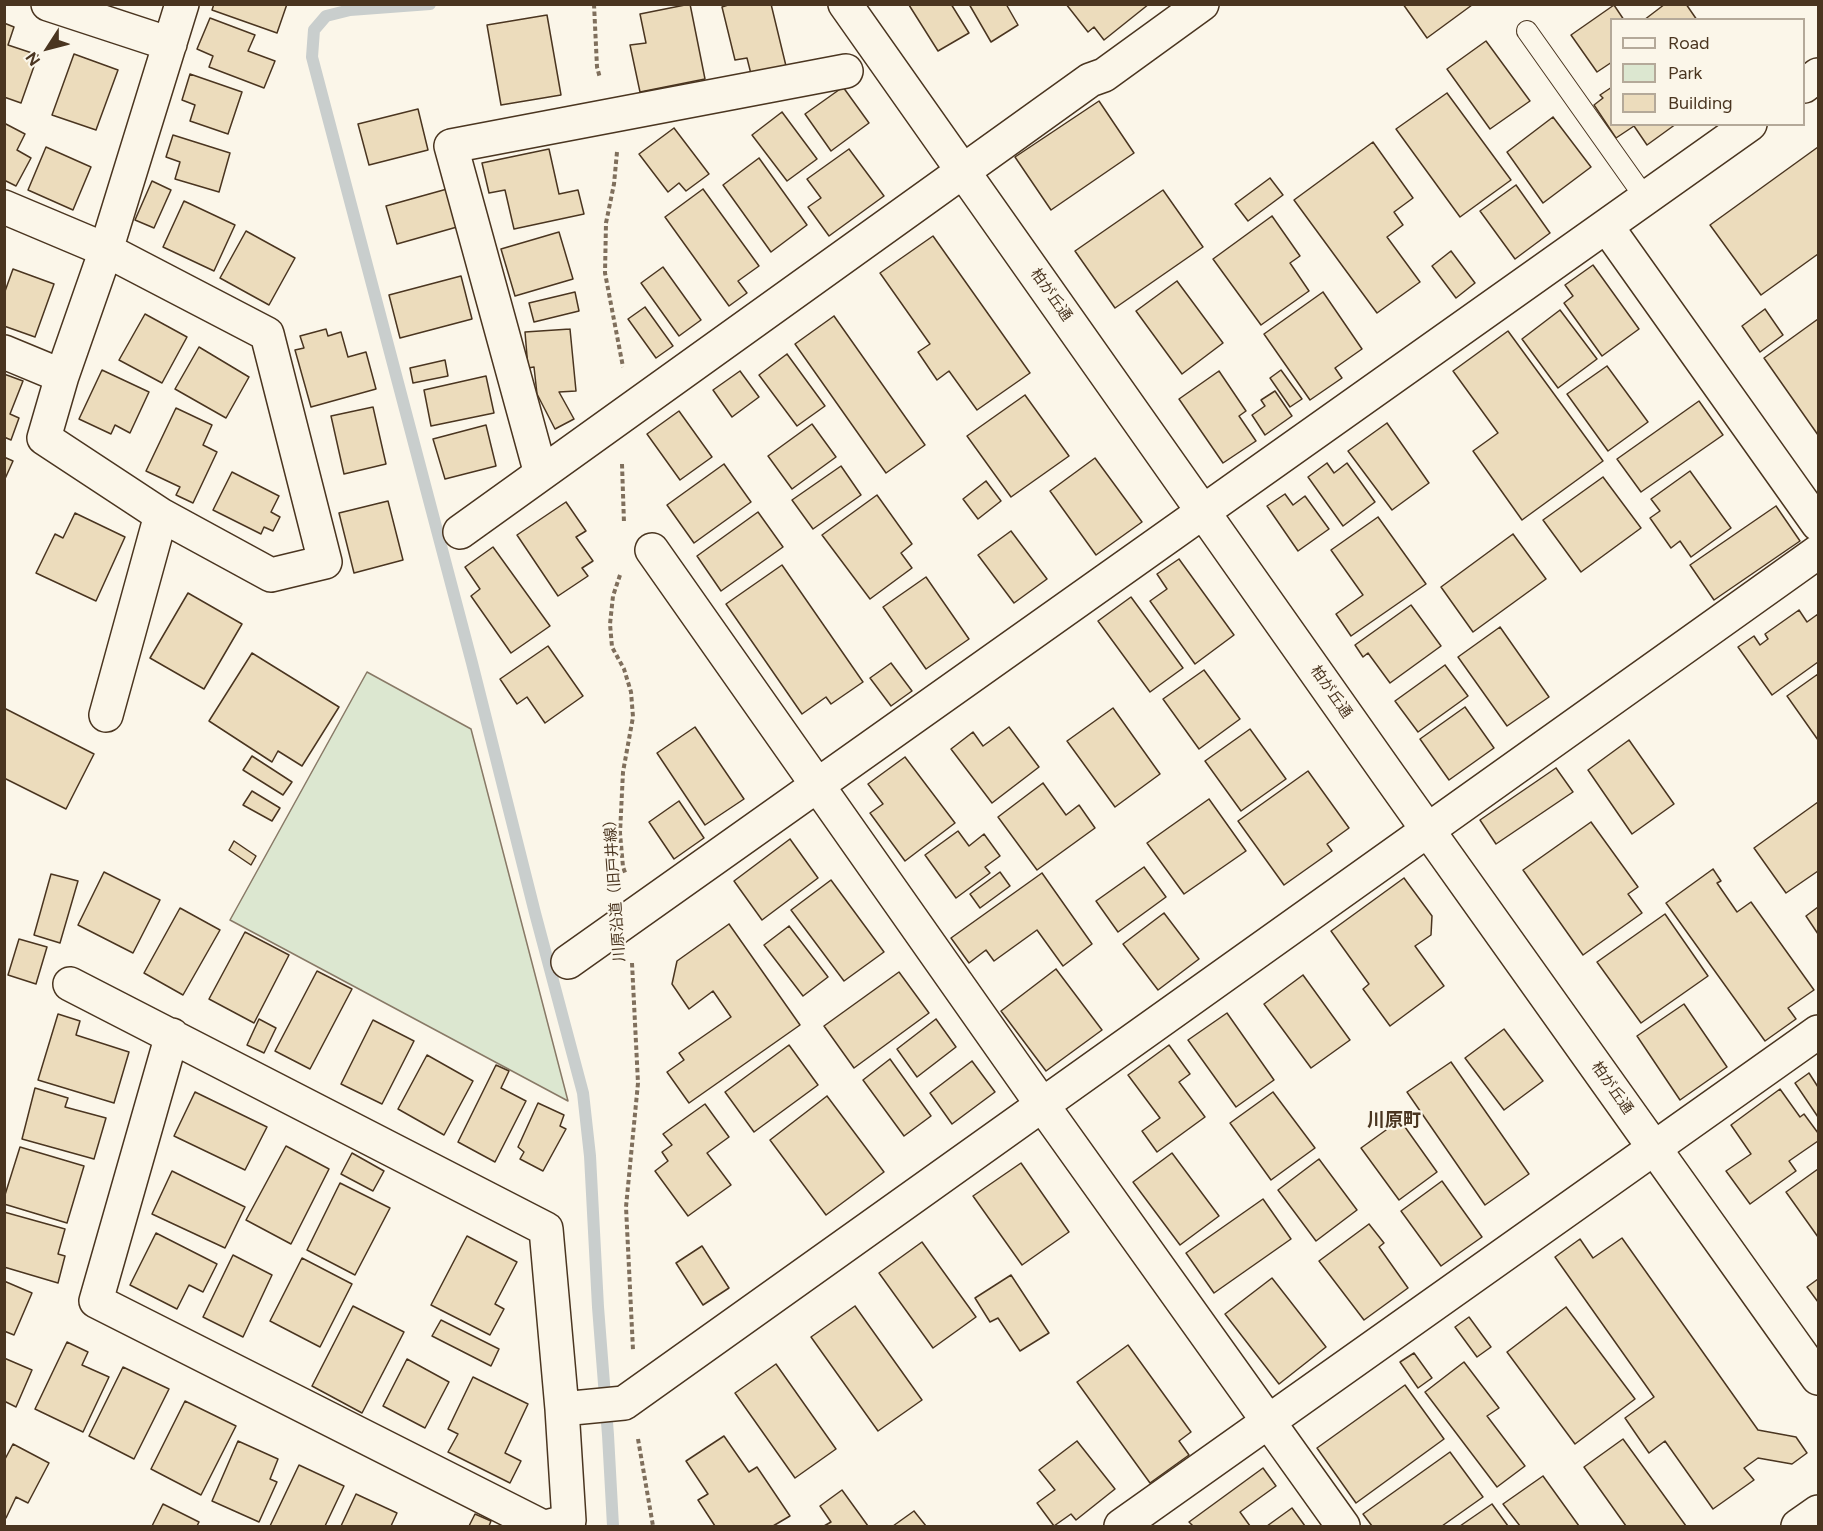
<!DOCTYPE html>
<html>
<head>
<meta charset="utf-8">
<style>
  body { margin:0 }
  #map { position:relative; width:1823px; height:1531px; overflow:hidden; background:#fbf6e9; font-family:Figtree,sans-serif }
  canvas { display:block }
  .frame { position:absolute; inset:0; border:6px solid #4a3520; pointer-events:none }
  .legend { position:absolute; left:1610px; top:18px; width:195px; height:108px; box-sizing:border-box; background:#fbf6e9; border:2px solid #b4a999; margin:0; padding:8px 10px; list-style:none; font-size:18px; color:#4a3520 }
  .legend li { display:flex; align-items:center; gap:12px; height:30px }
  .legend b { width:30px; border:2px solid #b4a999 }
  .north { position:absolute; left:18px; top:18px; width:60px; height:60px; -webkit-text-stroke:4px #fbf6e9; paint-order:stroke; rotate:234deg; font-size:16px; font-weight:700; line-height:24px; text-align:center; color:#4a3520 }
  .north::after { content:''; display:block; margin:auto; width:21px; height:27px; background:#4a3520; clip-path:polygon(50% 0,100% 100%,50% 72%,0 100%) }
</style>
</head>
<body>
<div id="map">
<canvas width="1823" height="1531"></canvas>
<div class="frame"></div>
<ul class="legend">
<li><b style="height:8px;background:#fbf6e9"></b>Road</li>
<li><b style="height:16px;background:#dce7d0"></b>Park</li>
<li><b style="height:16px;background:#ecdcbc"></b>Building</li>
</ul>
<div class="north">N</div>
</div>
<script>
const context = document.querySelector('canvas').getContext('2d');
context.lineJoin = 'round';
function paint(path, color) { context.fillStyle = color; context.fill(path, 'evenodd'); }
const toPath = rows => new Path2D(rows.map(r => 'M' + r).join(''));
function stroke(path, color, width, dash) { context.strokeStyle = color; context.lineWidth = width; context.lineCap = dash ? 'butt' : 'round'; context.setLineDash(dash || []); context.stroke(path); }
function label(font, color, halo, rows, align = 'center') {
  context.font = font + ' Figtree,"Noto Sans JP",sans-serif'; context.lineWidth = 4.5; context.setLineDash([]); context.textBaseline = 'middle'; context.strokeStyle = halo; context.fillStyle = color; for (const [text, x, y, turn = 0] of rows) {
    context.save(); context.translate(x, y); context.rotate((+turn || 0) * Math.PI / 180); context.textAlign = isNaN(turn) ? turn : align; if (halo) context.strokeText(text, 0, 0); context.fillText(text, 0, 0); context.restore();
  }
}
const green = toPath([
  [367,672,471,729,568,1101,230,920,367,672]
]);
paint(green, '#dce7d0');
stroke(green, '#887966', 1.5);
stroke(toPath([
  [430,4,350,10,326,16,314,30,312,57,472,663,535,913,583,1093,590,1156,598,1307,608,1435,613,1526]
]), '#c9cecd', 12);
const building = toPath([
  [214,4,287,4,277,33,212,10,214,4],
  [690,4,705,79,640,92,630,45,646,43,640,14,690,4],
  [731,4,771,4,786,66,751,74,747,58,735,60,722,7,731,4],
  [951,4,969,33,938,51,909,5,951,4],
  [969,4,1006,4,1018,25,991,42,969,4],
  [1066,4,1149,4,1104,40,1094,27,1088,32,1066,4],
  [1403,4,1471,4,1472,5,1427,38,1403,4],
  [1665,4,1686,4,1697,20,1644,20,1665,4],
  [1614,5,1624,20,1612,20,1612,62,1597,72,1571,35,1614,5],
  [547,15,561,95,501,105,487,25,547,15],
  [210,18,255,35,248,51,275,61,264,88,209,67,213,56,197,49,210,18],
  [4,23,14,27,8,45,38,55,21,103,4,97,4,23],
  [1486,41,1530,101,1490,129,1447,69,1486,41],
  [74,54,118,70,96,130,52,115,74,54],
  [190,74,242,92,228,134,190,121,195,105,182,100,190,74],
  [843,87,869,123,831,151,805,114,843,87],
  [1612,87,1612,124,1676,124,1647,145,1634,126,1616,138,1594,105,1603,98,1600,95,1612,87],
  [1447,93,1511,180,1460,217,1396,129,1447,93],
  [1099,101,1134,153,1051,210,1015,157,1099,101],
  [418,109,428,150,369,165,358,124,418,109],
  [782,112,817,159,787,181,752,135,782,112],
  [1553,117,1591,167,1543,203,1507,152,1553,117],
  [4,123,25,134,17,150,31,158,16,186,4,180,4,123],
  [674,128,709,174,686,191,679,183,668,192,639,154,674,128],
  [173,135,230,153,219,192,175,179,180,162,166,157,173,135],
  [1373,142,1413,198,1394,212,1403,225,1387,237,1420,282,1377,313,1294,200,1373,142],
  [46,147,91,167,73,210,28,190,46,147],
  [1818,147,1818,254,1761,295,1710,225,1818,147],
  [549,149,559,194,578,190,584,214,514,229,505,190,489,193,482,163,549,149],
  [849,149,884,196,829,236,808,207,821,198,807,179,849,149],
  [759,158,807,225,771,252,723,185,759,158],
  [1270,178,1283,195,1248,221,1235,204,1270,178],
  [152,181,171,190,154,228,135,220,152,181],
  [1516,185,1550,233,1515,259,1480,211,1516,185],
  [447,189,457,227,397,244,386,206,447,189],
  [703,189,759,266,738,281,747,293,729,306,665,217,703,189],
  [1163,190,1203,247,1115,308,1075,251,1163,190],
  [184,201,235,225,214,271,163,247,184,201],
  [1272,216,1300,256,1290,263,1309,291,1261,325,1213,259,1272,216],
  [246,231,295,258,269,305,220,278,246,231],
  [559,232,573,279,515,296,501,249,559,232],
  [933,236,1030,373,977,410,949,371,937,380,918,352,930,344,880,273,933,236],
  [1451,251,1475,283,1456,298,1432,266,1451,251],
  [1593,265,1639,329,1602,356,1564,303,1573,296,1565,285,1593,265],
  [663,267,701,320,679,336,641,283,663,267],
  [13,269,54,284,35,337,4,326,4,294,13,269],
  [461,276,472,319,400,338,389,295,461,276],
  [1177,281,1223,343,1182,374,1136,311,1177,281],
  [575,292,579,311,534,322,529,303,575,292],
  [1323,292,1362,349,1335,368,1342,378,1310,400,1264,334,1323,292],
  [645,307,673,346,656,358,628,319,645,307],
  [1765,309,1783,335,1760,352,1742,326,1765,309],
  [1560,310,1597,359,1558,388,1522,339,1560,310],
  [145,314,187,337,162,383,119,360,145,314],
  [834,316,925,445,886,473,795,344,834,316],
  [1818,319,1818,435,1764,358,1818,319],
  [326,329,328,336,341,332,348,357,366,352,376,389,311,407,295,350,304,348,300,336,326,329],
  [570,329,576,391,559,392,574,419,555,429,537,394,534,367,528,368,525,332,570,329],
  [1508,331,1603,461,1522,520,1473,451,1498,433,1453,371,1508,331],
  [199,347,249,377,226,418,175,389,199,347],
  [787,354,825,406,797,426,759,375,787,354],
  [445,360,448,376,413,383,410,368,445,360],
  [1607,366,1648,422,1608,451,1567,394,1607,366],
  [102,370,149,392,130,433,115,425,111,434,79,419,102,370],
  [1281,370,1302,399,1290,407,1270,378,1281,370],
  [740,371,759,397,732,417,713,390,740,371],
  [1219,371,1246,411,1239,416,1256,441,1223,463,1179,399,1219,371],
  [4,374,23,381,10,414,19,418,11,440,4,437,4,374],
  [486,376,494,413,431,426,424,390,486,376],
  [1275,391,1292,416,1265,435,1252,415,1265,406,1261,400,1275,391],
  [1025,395,1069,456,1011,497,967,436,1025,395],
  [1699,401,1723,435,1641,492,1617,459,1699,401],
  [373,407,386,464,344,474,331,416,373,407],
  [176,408,212,425,203,445,217,452,193,503,176,495,180,487,146,471,176,408],
  [679,411,712,457,680,480,647,434,679,411],
  [1387,423,1429,483,1392,510,1348,451,1387,423],
  [812,424,836,457,792,489,768,456,812,424],
  [486,425,496,466,445,479,433,439,486,425],
  [4,457,13,461,4,481,4,457],
  [1095,458,1142,522,1096,555,1050,491,1095,458],
  [1327,463,1334,473,1347,463,1375,502,1343,526,1308,477,1327,463],
  [724,464,751,502,694,543,667,505,724,464],
  [841,466,861,495,813,529,792,500,841,466],
  [1690,471,1731,528,1691,557,1680,541,1671,548,1650,518,1660,511,1651,499,1690,471],
  [232,472,279,496,271,512,280,517,273,531,264,527,261,534,213,510,232,472],
  [1603,477,1641,528,1581,572,1543,520,1603,477],
  [986,481,1001,501,978,519,963,499,986,481],
  [1285,494,1293,505,1305,496,1329,529,1298,551,1267,506,1285,494],
  [877,495,912,544,901,553,912,568,870,599,822,535,877,495],
  [388,501,403,560,354,573,339,513,388,501],
  [566,502,586,531,576,537,593,561,582,568,588,576,558,596,517,535,566,502],
  [1776,506,1800,541,1714,600,1690,565,1776,506],
  [758,512,783,547,721,591,697,556,758,512],
  [75,513,125,537,96,601,36,573,55,534,63,538,75,513],
  [1378,517,1426,584,1351,636,1336,614,1363,595,1331,550,1378,517],
  [1011,531,1047,579,1014,603,978,555,1011,531],
  [1513,534,1546,579,1473,632,1441,587,1513,534],
  [493,547,550,626,511,653,471,596,480,589,465,567,493,547],
  [1179,559,1234,635,1195,664,1150,601,1167,589,1157,574,1179,559],
  [782,565,863,682,831,704,826,697,802,714,726,604,782,565],
  [926,577,969,639,926,669,883,607,926,577],
  [188,593,242,624,204,689,150,658,188,593],
  [1131,597,1183,668,1150,692,1098,621,1131,597],
  [1411,605,1441,646,1390,683,1368,653,1363,657,1355,645,1411,605],
  [1799,610,1807,622,1818,614,1818,662,1772,695,1738,647,1754,636,1760,645,1768,639,1765,634,1799,610],
  [1500,627,1549,697,1507,726,1458,657,1500,627],
  [548,646,583,696,545,723,527,697,517,704,500,679,548,646],
  [252,653,339,707,302,766,278,751,272,762,209,721,252,653],
  [891,663,912,691,891,706,870,678,891,663],
  [1445,665,1468,696,1418,732,1395,701,1445,665],
  [1204,670,1240,719,1199,749,1163,699,1204,670],
  [1818,674,1818,740,1787,696,1818,674],
  [1465,707,1494,748,1449,780,1420,739,1465,707],
  [4,708,94,754,66,809,4,778,4,708],
  [1113,708,1160,774,1115,807,1067,741,1113,708],
  [695,727,744,799,705,825,657,753,695,727],
  [1009,727,1039,767,992,803,951,749,973,732,983,746,1009,727],
  [1250,729,1286,779,1241,811,1205,761,1250,729],
  [1629,740,1674,804,1632,834,1588,770,1629,740],
  [252,756,292,782,283,795,243,770,252,756],
  [905,757,955,823,905,861,870,813,883,804,868,784,905,757],
  [1556,768,1573,792,1496,844,1480,820,1556,768],
  [1308,771,1349,828,1327,844,1332,851,1284,885,1238,821,1308,771],
  [1043,783,1066,815,1079,805,1095,828,1037,870,998,817,1043,783],
  [252,791,280,808,272,821,243,805,252,791],
  [1209,799,1246,851,1184,894,1147,843,1209,799],
  [679,801,704,838,674,859,649,822,679,801],
  [1818,802,1818,871,1786,893,1754,848,1818,802],
  [1591,822,1638,887,1628,894,1642,913,1583,955,1523,870,1591,822],
  [958,831,969,846,984,834,1000,856,985,867,990,873,956,898,925,855,958,831],
  [790,839,818,878,762,920,734,881,790,839],
  [234,841,256,856,251,865,229,850,234,841],
  [1144,867,1166,897,1118,932,1096,901,1144,867],
  [1713,869,1721,881,1717,883,1737,912,1751,902,1814,990,1788,1008,1796,1019,1765,1041,1666,903,1713,869],
  [104,872,160,900,133,953,78,925,104,872],
  [1000,872,1010,886,980,908,970,894,1000,872],
  [1042,873,1092,944,1063,966,1037,930,994,961,986,950,969,963,951,938,1042,873],
  [51,874,78,881,60,943,34,935,51,874],
  [1404,878,1432,916,1431,935,1415,946,1444,986,1390,1026,1363,989,1369,984,1331,931,1404,878],
  [831,880,884,952,844,981,791,910,831,880],
  [1818,907,1818,934,1806,916,1818,907],
  [180,908,220,930,183,995,144,973,180,908],
  [1164,913,1199,959,1158,990,1123,944,1164,913],
  [1665,914,1708,976,1641,1023,1597,962,1665,914],
  [729,924,800,1025,689,1103,667,1072,684,1060,679,1053,731,1017,713,991,689,1009,672,984,677,961,729,924],
  [789,926,828,977,803,996,764,945,789,926],
  [245,932,289,955,254,1023,209,999,245,932],
  [19,939,47,947,36,984,8,975,19,939],
  [1056,969,1102,1030,1046,1071,1001,1011,1056,969],
  [317,971,352,989,310,1069,275,1051,317,971],
  [899,972,929,1013,854,1068,824,1026,899,972],
  [1303,975,1350,1040,1311,1068,1264,1004,1303,975],
  [1684,1004,1727,1067,1680,1100,1637,1036,1684,1004],
  [1227,1013,1274,1080,1236,1107,1188,1040,1227,1013],
  [58,1014,80,1021,76,1035,129,1052,114,1103,38,1080,58,1014],
  [259,1019,276,1028,264,1053,247,1045,259,1019],
  [936,1019,956,1047,917,1077,897,1049,936,1019],
  [373,1020,414,1041,382,1104,341,1084,373,1020],
  [1504,1029,1543,1081,1504,1110,1465,1058,1504,1029],
  [789,1045,818,1085,754,1132,725,1092,789,1045],
  [1169,1045,1190,1074,1179,1082,1205,1117,1157,1152,1142,1131,1160,1118,1128,1075,1169,1045],
  [427,1055,473,1081,444,1135,398,1109,427,1055],
  [890,1059,931,1116,904,1136,863,1080,890,1059],
  [972,1061,995,1092,952,1124,930,1093,972,1061],
  [1451,1062,1529,1174,1485,1205,1407,1092,1451,1062],
  [496,1065,509,1071,501,1088,526,1101,495,1162,458,1142,496,1065],
  [1809,1073,1818,1087,1818,1117,1795,1083,1809,1073],
  [35,1088,68,1098,65,1107,106,1118,94,1159,22,1139,35,1088],
  [1780,1089,1800,1117,1804,1114,1818,1133,1818,1141,1789,1161,1796,1171,1750,1204,1726,1171,1751,1154,1731,1125,1780,1089],
  [195,1092,267,1127,245,1170,174,1136,195,1092],
  [1273,1092,1315,1148,1271,1180,1230,1123,1273,1092],
  [827,1096,884,1172,826,1215,770,1140,827,1096],
  [538,1103,564,1115,560,1126,566,1129,543,1171,520,1159,524,1152,518,1147,538,1103],
  [705,1104,729,1137,707,1153,731,1185,688,1216,655,1171,668,1161,662,1152,672,1145,663,1134,705,1104],
  [1400,1120,1437,1172,1399,1200,1361,1148,1400,1120],
  [286,1146,329,1169,291,1244,246,1220,286,1146],
  [20,1147,84,1166,67,1223,4,1204,4,1198,20,1147],
  [352,1153,384,1171,373,1191,341,1174,352,1153],
  [1172,1153,1219,1216,1180,1245,1133,1182,1172,1153],
  [1319,1159,1357,1210,1316,1241,1278,1190,1319,1159],
  [1021,1163,1069,1232,1022,1265,973,1196,1021,1163],
  [1818,1169,1818,1237,1786,1192,1818,1169],
  [172,1171,245,1207,225,1248,152,1214,172,1171],
  [1442,1181,1482,1237,1441,1266,1401,1211,1442,1181],
  [340,1183,390,1208,355,1275,307,1250,340,1183],
  [1263,1199,1291,1239,1214,1293,1186,1253,1263,1199],
  [4,1212,65,1229,58,1254,65,1256,58,1283,4,1267,4,1212],
  [1369,1224,1384,1243,1379,1247,1408,1288,1364,1320,1319,1261,1369,1224],
  [156,1233,217,1264,203,1292,189,1285,177,1309,130,1285,156,1233],
  [467,1236,517,1262,495,1304,504,1309,490,1335,431,1305,467,1236],
  [1622,1238,1758,1430,1796,1437,1807,1453,1792,1464,1758,1458,1744,1468,1754,1480,1713,1509,1665,1441,1649,1453,1625,1418,1654,1397,1555,1257,1580,1239,1593,1258,1622,1238],
  [922,1242,976,1317,933,1348,879,1273,922,1242],
  [702,1246,729,1288,703,1305,676,1263,702,1246],
  [233,1255,272,1275,243,1337,203,1317,233,1255],
  [302,1258,352,1284,320,1347,270,1321,302,1258],
  [1011,1275,1049,1333,1020,1351,998,1318,990,1322,975,1298,1011,1275],
  [1272,1278,1326,1347,1279,1384,1225,1314,1272,1278],
  [1818,1279,1818,1302,1807,1287,1818,1279],
  [4,1281,32,1293,14,1335,4,1331,4,1281],
  [353,1306,404,1332,362,1413,312,1386,353,1306],
  [855,1306,922,1400,878,1431,811,1337,855,1306],
  [1566,1307,1635,1399,1575,1444,1507,1352,1566,1307],
  [1469,1317,1491,1347,1477,1357,1455,1327,1469,1317],
  [441,1320,499,1349,491,1366,432,1336,441,1320],
  [67,1342,88,1352,82,1365,109,1377,83,1432,35,1409,67,1342],
  [1128,1345,1191,1432,1179,1441,1189,1455,1150,1483,1077,1382,1128,1345],
  [1414,1353,1432,1378,1418,1388,1400,1362,1414,1353],
  [4,1358,32,1370,16,1407,4,1401,4,1358],
  [407,1359,449,1382,425,1428,383,1406,407,1359],
  [1464,1362,1499,1408,1487,1416,1525,1466,1497,1487,1425,1392,1464,1362],
  [776,1364,836,1449,795,1478,735,1393,776,1364],
  [123,1367,169,1389,134,1459,89,1436,123,1367],
  [473,1377,528,1404,505,1453,521,1461,510,1483,448,1452,458,1434,448,1429,473,1377],
  [1405,1385,1444,1439,1356,1503,1317,1448,1405,1385],
  [185,1401,236,1426,201,1495,151,1469,185,1401],
  [724,1436,749,1472,757,1467,790,1516,773,1526,715,1526,698,1500,708,1494,686,1461,724,1436],
  [1623,1439,1686,1526,1626,1526,1584,1467,1623,1439],
  [238,1441,278,1459,270,1479,277,1482,259,1522,212,1501,238,1441],
  [1077,1441,1115,1489,1076,1520,1071,1514,1054,1526,1037,1503,1055,1490,1039,1470,1077,1441],
  [13,1444,49,1463,28,1503,16,1497,6,1518,4,1518,4,1461,13,1444],
  [1450,1452,1483,1497,1442,1526,1372,1526,1363,1514,1450,1452],
  [299,1465,344,1486,325,1526,270,1526,299,1465],
  [1263,1468,1276,1486,1240,1512,1250,1526,1193,1526,1189,1522,1263,1468],
  [1543,1476,1579,1526,1520,1526,1503,1504,1543,1476],
  [842,1490,868,1526,824,1526,831,1522,820,1506,842,1490],
  [356,1494,397,1513,391,1526,341,1526,356,1494],
  [163,1504,199,1522,197,1526,152,1526,163,1504],
  [1492,1504,1508,1526,1460,1526,1492,1504],
  [1292,1508,1305,1526,1267,1526,1292,1508],
  [914,1511,926,1526,893,1526,914,1511],
  [475,1514,491,1521,489,1526,469,1526,475,1514]
]);
paint(building, '#ecdcbc');
stroke(building, '#4a3520', 1.5);
const service = toPath([
  [1527,31,1646,199]
]);
const minor = toPath([
  [48,4,170,44],
  [1804,86,1818,75],
  [4,207,106,250,267,334,325,562,271,575,161,515,44,438,62,376,106,250,182,4],
  [1607,227,1818,524],
  [4,352,62,376],
  [541,474,451,146,846,71],
  [460,532,1090,80,1104,75,1202,4],
  [652,550,1043,1106,1343,1526],
  [106,715,161,515],
  [568,962,1750,124],
  [70,984,546,1229,562,1409,569,1521,550,1526],
  [172,1035,96,1301,541,1526],
  [562,1409,624,1403,1818,552],
  [1121,1526,1818,1032],
  [1798,1526,1818,1512]
]);
const tertiary = toPath([
  [845,4,1390,777,1818,1378]
]);
stroke(service, '#4a3520', 22);
stroke(minor, '#4a3520', 36);
stroke(tertiary, '#4a3520', 36);
stroke(toPath([
  [594,4,597,67,600,78],
  [617,152,614,184,606,223,605,273,623,367],
  [622,464,624,523],
  [620,575,613,596,610,624,612,647,624,669,631,692,633,717,623,772,620,833,623,867,626,875],
  [632,963,638,1083,626,1207,633,1350],
  [638,1439,653,1526]
]), '#7f6f5c', 4, [4.5, 3]);
stroke(service, '#fbf6e9', 20);
stroke(minor, '#fbf6e9', 33);
stroke(tertiary, '#fbf6e9', 33);
label('15px', '#4a3520', '#fbf6e9', [
  ["柏が丘通",1051,295,55],
  ["柏が丘通",1331,692,55],
  ["川原沿道（旧戸井線）",615,887,-94],
  ["柏が丘通",1612,1088,55]
]);
label('bold 18px', '#4a3520', '#fbf6e9', [
  ["川原町",1394,1121]
]);
</script>
</body>
</html>
